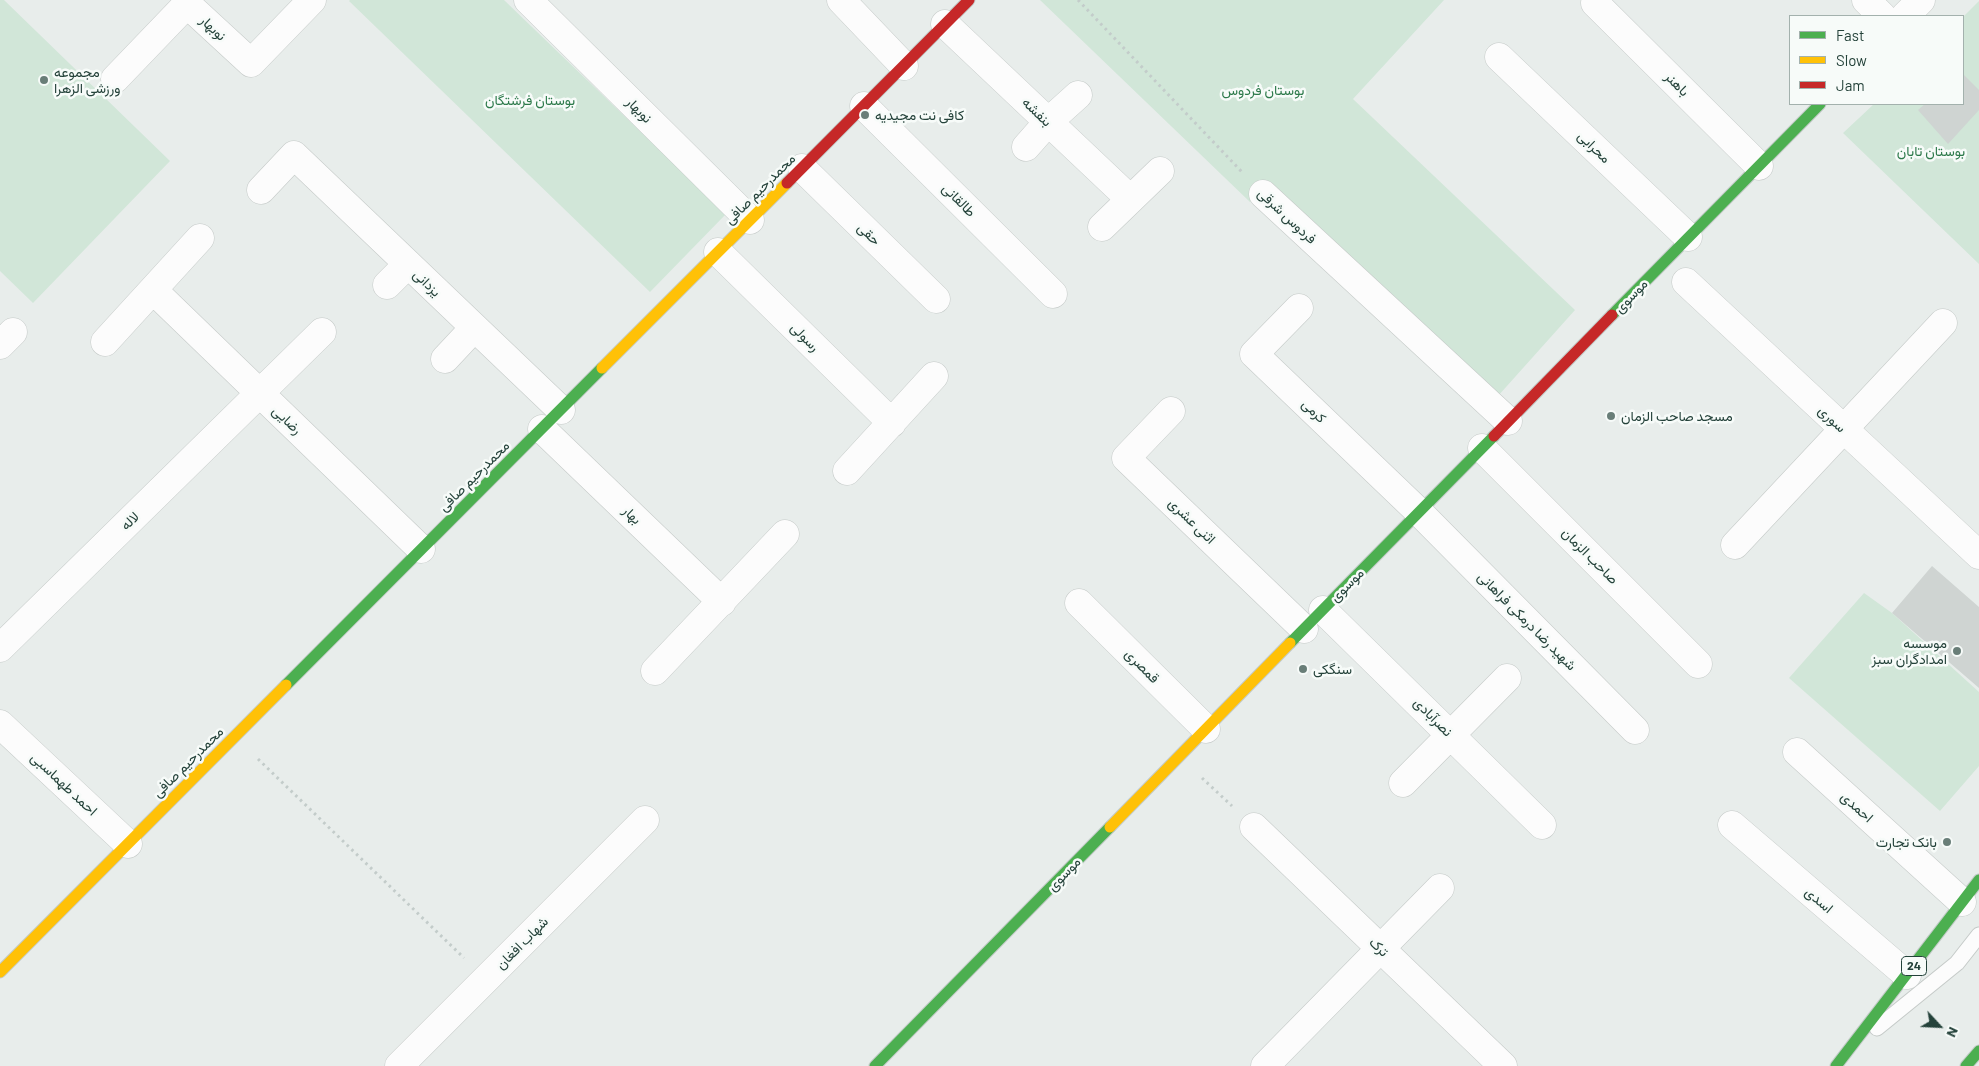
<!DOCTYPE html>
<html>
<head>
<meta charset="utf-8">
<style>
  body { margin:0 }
  #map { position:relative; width:1979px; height:1066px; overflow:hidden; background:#e8edeb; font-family:Barlow,sans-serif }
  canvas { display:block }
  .legend { position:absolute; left:1789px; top:15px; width:175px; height:90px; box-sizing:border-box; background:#f7fbf9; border:1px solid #a3b1ad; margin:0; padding:6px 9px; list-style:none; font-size:15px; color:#24423a }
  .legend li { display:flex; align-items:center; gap:10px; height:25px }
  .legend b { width:25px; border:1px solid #a3b1ad }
  .north { position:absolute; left:1914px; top:1001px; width:50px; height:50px; -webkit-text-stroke:4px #f7fbf9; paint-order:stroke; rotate:115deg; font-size:14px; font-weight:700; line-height:20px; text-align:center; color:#24423a }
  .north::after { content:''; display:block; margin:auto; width:18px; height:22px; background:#24423a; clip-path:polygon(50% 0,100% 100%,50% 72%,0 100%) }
</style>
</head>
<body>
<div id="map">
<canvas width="1979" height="1066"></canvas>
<ul class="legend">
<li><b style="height:6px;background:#4caf50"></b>Fast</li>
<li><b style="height:6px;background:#ffc107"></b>Slow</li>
<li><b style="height:6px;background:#c62828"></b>Jam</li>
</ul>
<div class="north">N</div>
</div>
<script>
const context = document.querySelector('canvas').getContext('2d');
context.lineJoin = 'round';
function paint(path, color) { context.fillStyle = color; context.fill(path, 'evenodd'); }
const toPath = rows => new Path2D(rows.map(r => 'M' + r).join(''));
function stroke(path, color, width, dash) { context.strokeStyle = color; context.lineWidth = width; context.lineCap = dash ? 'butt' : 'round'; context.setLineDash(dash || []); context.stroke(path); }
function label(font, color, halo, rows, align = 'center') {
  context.font = font + ' Barlow,Vazirmatn,sans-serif'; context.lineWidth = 5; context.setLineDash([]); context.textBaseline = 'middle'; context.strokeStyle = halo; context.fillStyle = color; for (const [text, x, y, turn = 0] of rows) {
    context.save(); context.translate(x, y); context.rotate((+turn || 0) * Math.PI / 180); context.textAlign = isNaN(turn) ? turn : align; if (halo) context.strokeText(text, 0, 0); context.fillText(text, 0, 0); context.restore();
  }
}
paint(toPath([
  [0,0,4,0,170,161,33,303,0,271],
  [350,0,504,0,726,214,650,292,349,1],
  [1040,0,1444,0,1353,99,1575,310,1498,396,1265,186,1250,202],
  [1979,1,1979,264,1843,133,1874,104,1963,104,1963,17],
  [1864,593,1892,613,1979,692,1979,766,1940,811,1789,678]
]), '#d1e6d8');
paint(toPath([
  [1963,74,1979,90,1979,110,1948,144,1918,110,1925,104,1963,104],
  [1932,566,1979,607,1979,688,1892,613]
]), '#cfd4d2');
const lane = toPath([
  [1877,1028,1957,963,1979,935]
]);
const street = toPath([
  [528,0,750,220],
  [841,0,904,66],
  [1866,0,1882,16],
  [1595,3,1759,166],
  [1905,16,1921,0],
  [945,24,1130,199],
  [1499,57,1688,237],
  [115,79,187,4,251,63,312,0],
  [864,106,1053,294],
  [1026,147,1048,122,1078,95],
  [802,168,936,299],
  [261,190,294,155,561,410],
  [1263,194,1508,421],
  [1102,227,1160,171],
  [718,252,892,423],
  [1686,282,1979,555],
  [387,285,408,264],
  [153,290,421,549],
  [1299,308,1254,354,1419,512,1635,730],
  [105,342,200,238],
  [0,345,13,332],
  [445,359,474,328],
  [1171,411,1126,458,1304,629],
  [542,429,722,602],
  [1482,448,1698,664],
  [847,471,934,376],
  [1735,545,1943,323],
  [1079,603,1206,729],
  [1323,610,1542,825],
  [0,648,322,332],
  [655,671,785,534],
  [0,724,128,844],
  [1797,752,1962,902],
  [1403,783,1507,678],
  [1732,825,1907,975],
  [1254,827,1503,1066],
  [399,1066,645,820],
  [1265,1066,1440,888]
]);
const fast = toPath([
  [1612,315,1820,104],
  [1290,643,1494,436],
  [286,685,602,368],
  [875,1066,1110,827],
  [1836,1066,1979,880],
  [1966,1066,1979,1051]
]);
const slow = toPath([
  [602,368,787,183],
  [1110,827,1290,643],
  [0,972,286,685]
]);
const jam = toPath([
  [787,183,969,0],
  [1494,436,1612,315]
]);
stroke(lane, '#c5cac8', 17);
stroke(street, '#c5cac8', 29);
stroke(fast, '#c3cbc8', 13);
stroke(slow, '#c3cbc8', 13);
stroke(jam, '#c3cbc8', 13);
stroke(toPath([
  [1078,0,1242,172],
  [258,759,464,958],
  [1202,778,1232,806]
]), '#c3ccca', 3, [2.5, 4]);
stroke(lane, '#fcfcfc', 15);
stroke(street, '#fcfcfc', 28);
stroke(fast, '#4caf50', 11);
stroke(slow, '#ffc107', 11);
stroke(jam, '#c62828', 11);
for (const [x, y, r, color] of [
  [44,80,5,"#697e78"],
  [865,115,5,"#697e78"],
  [1611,416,5,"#697e78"],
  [1957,651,5,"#697e78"],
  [1303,669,5,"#697e78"],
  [1947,842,5,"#697e78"]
]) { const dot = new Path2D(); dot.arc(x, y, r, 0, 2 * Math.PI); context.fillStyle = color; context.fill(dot); stroke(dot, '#f7fbf9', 2); }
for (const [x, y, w] of [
  [1914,966,25]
]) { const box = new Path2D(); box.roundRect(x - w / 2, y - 9.5, w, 19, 4); context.fillStyle = '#f7fbf9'; context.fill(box); stroke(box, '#24423a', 1); }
label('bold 12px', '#24423a', null, [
  ["24",1914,966]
]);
label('14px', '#24423a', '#f7fbf9', [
  ["نوبهار",213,28,43],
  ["باهنر",1677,84,45],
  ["نوبهار",639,110,45],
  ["بنفشه",1037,112,44],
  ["محرابی",1594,147,44],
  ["محمدرحیم صافی",760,189,-45],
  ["طالقانی",959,200,45],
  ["فردوس شرقی",1287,216,43],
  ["حقی",869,234,44],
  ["یزدانی",427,283,44],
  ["موسوی",1631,296,-46],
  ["رسولی",805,337,45],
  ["کرمی",1314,411,44],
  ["سوری",1832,419,43],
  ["رضایی",287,420,44],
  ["محمدرحیم صافی",474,476,-45],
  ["بهار",632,515,44],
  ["لاله",130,521,-44],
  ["اثنی عشری",1192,521,44],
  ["صاحب الزمان",1590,556,45],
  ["موسوی",1347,585,-45],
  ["شهید رضا درمکی فراهانی",1527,621,45],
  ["قمصری",1142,666,45],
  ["نصرآبادی",1433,717,45],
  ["محمدرحیم صافی",188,762,-45],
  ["احمد طهماسبی",64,784,43],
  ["احمدی",1857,807,42],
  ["موسوی",1064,874,-46],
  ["اسدی",1819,900,41],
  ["شهاب افغان",522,943,-45],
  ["ترک",1379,947,44]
]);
label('14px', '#24423a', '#f7fbf9', [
  ["مجموعه",54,72],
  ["ورزشی الزهرا",54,88],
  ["کافی نت مجیدیه",875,115],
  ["مسجد صاحب الزمان",1621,416],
  ["موسسه",1947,643,"right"],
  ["امدادگران سبز",1947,659,"right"],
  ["سنگکی",1313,669],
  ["بانک تجارت",1937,842,"right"]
], 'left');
label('14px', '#2d7a4b', '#f7fbf9', [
  ["بوستان فردوس",1263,90],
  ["بوستان فرشتگان",530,100],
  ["بوستان تابان",1931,151]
]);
</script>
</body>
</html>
